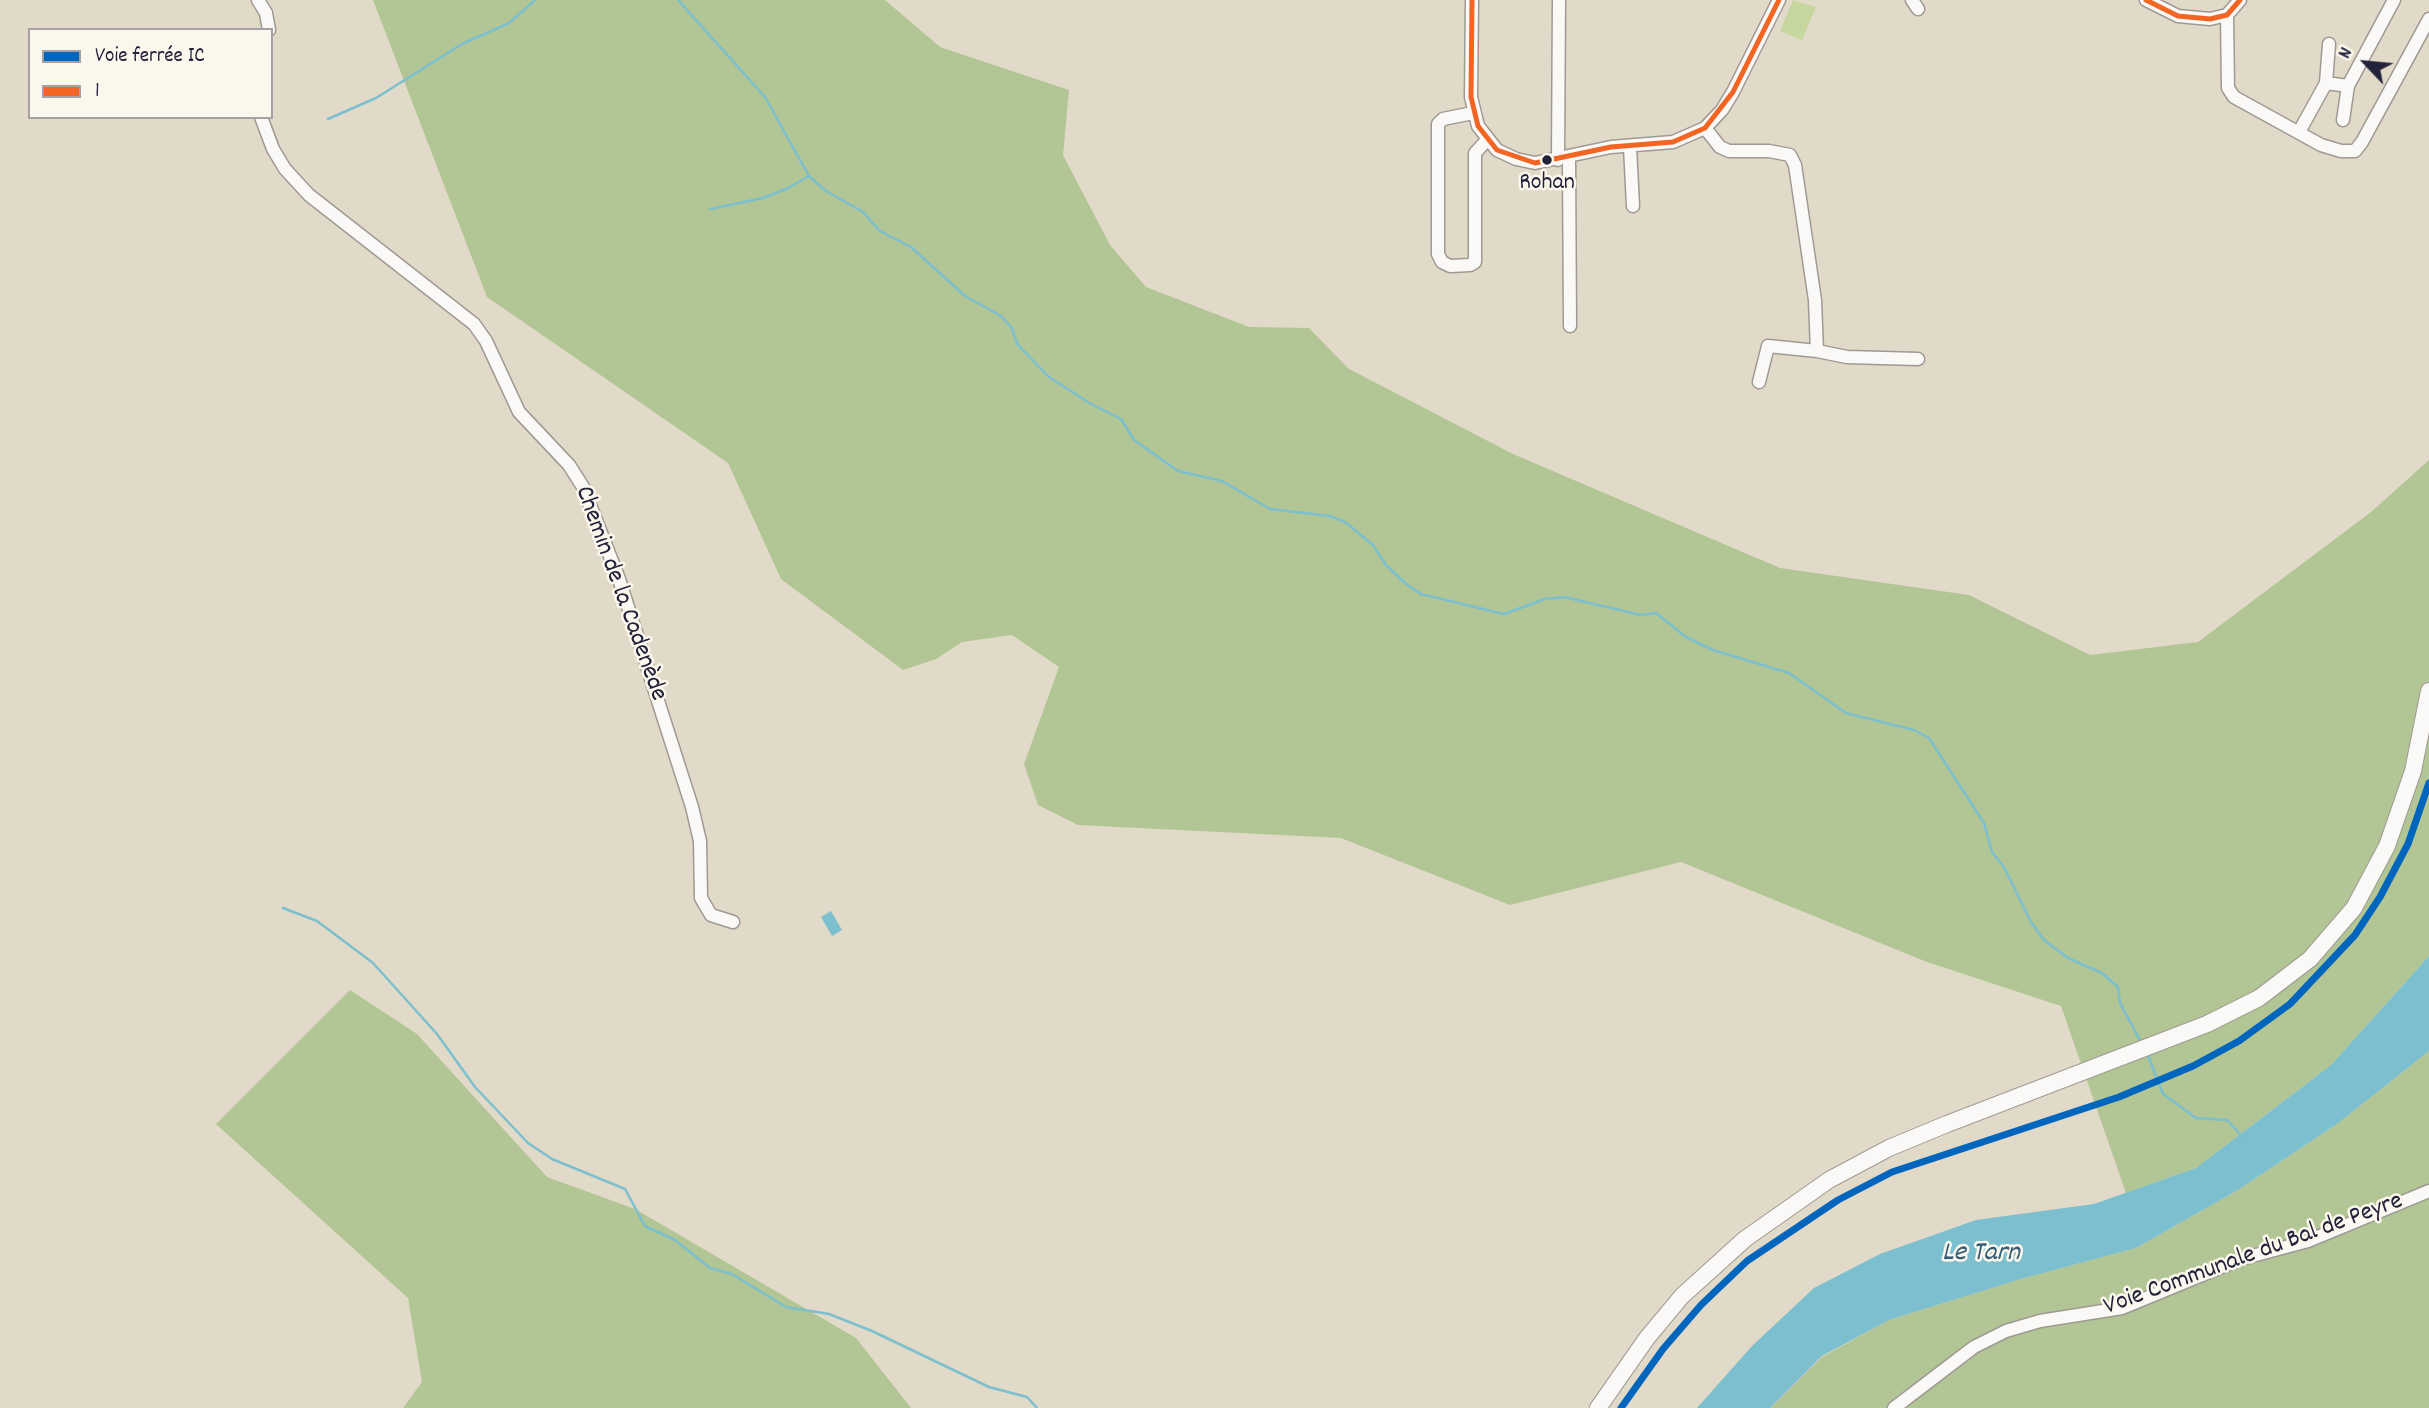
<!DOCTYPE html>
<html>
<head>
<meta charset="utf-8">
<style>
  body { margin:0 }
  #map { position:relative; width:2429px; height:1408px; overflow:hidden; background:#e2dac8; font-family:Dekko,sans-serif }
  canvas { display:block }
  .legend { position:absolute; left:28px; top:28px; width:245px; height:91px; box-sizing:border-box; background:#fbf7ec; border:2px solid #a4a2a5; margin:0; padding:9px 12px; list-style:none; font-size:21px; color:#22223b }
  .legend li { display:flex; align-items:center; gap:14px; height:35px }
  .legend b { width:35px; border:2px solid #a4a2a5 }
  .north { position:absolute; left:2331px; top:28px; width:70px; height:70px; -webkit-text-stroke:5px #fbf7ec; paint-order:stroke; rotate:296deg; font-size:19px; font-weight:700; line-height:28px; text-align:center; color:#22223b }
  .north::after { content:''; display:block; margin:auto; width:24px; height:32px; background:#22223b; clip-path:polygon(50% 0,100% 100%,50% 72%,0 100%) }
</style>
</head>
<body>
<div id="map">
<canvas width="2429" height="1408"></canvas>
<ul class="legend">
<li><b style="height:9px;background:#0065bd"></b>Voie ferrée IC</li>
<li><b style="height:9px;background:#f26522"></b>1</li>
</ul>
<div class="north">N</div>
</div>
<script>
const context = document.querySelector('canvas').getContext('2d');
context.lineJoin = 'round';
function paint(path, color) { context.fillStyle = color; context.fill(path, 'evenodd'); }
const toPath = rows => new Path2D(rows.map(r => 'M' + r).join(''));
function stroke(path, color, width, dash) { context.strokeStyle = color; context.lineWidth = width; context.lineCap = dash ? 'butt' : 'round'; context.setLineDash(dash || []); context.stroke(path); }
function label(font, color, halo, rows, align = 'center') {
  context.font = font + ' Dekko,sans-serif'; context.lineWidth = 5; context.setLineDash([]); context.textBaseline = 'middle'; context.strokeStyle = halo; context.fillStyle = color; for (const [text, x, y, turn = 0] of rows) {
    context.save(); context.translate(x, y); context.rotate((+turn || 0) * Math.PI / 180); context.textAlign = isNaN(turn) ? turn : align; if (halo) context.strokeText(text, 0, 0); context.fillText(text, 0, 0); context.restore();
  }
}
paint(toPath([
  [1793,0,1816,7,1802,40,1780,31]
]), '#c5d69e');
paint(toPath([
  [373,0,885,0,940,47,1069,90,1063,155,1110,245,1146,287,1249,327,1309,328,1349,369,1513,454,1780,568,1969,595,2090,655,2198,642,2371,512,2429,460,2429,956,2331,1065,2196,1168,2126,1193,2061,1006,1927,962,1681,862,1510,905,1341,838,1078,825,1038,805,1024,764,1059,667,1012,635,962,642,936,659,903,670,781,579,728,463,487,297],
  [350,990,417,1034,547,1177,635,1209,856,1338,911,1408,403,1408,422,1382,408,1298,216,1124],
  [2429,1051,2429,1408,1770,1408,1822,1357,1889,1320,2021,1279,2136,1248,2238,1190,2337,1124]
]), '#b2c595');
paint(toPath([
  [831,911,842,930,832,936,821,917],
  [2429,956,2429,1051,2337,1124,2238,1190,2136,1248,2021,1279,1889,1320,1822,1356,1770,1408,1697,1408,1752,1346,1814,1288,1880,1254,1976,1220,2094,1204,2196,1168,2331,1065]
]), '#7cbfce');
stroke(toPath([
  [678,0,765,97,809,176,826,191,863,212,880,231,911,247,965,296,1001,316,1011,327,1018,345,1049,377,1091,404,1121,419,1134,440,1178,471,1222,481,1270,509,1330,516,1345,522,1373,545,1386,565,1405,583,1421,594,1504,614,1545,599,1564,597,1641,615,1656,613,1686,637,1713,650,1789,673,1846,713,1914,730,1929,738,1984,823,1992,852,2004,867,2031,922,2044,940,2068,958,2102,973,2118,987,2120,1003,2142,1044],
  [328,119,376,98,462,44,509,23,535,0],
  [710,209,763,198,788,188,809,176],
  [283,908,317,921,373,963,437,1034,475,1087,528,1143,552,1159,625,1189,645,1226,675,1240,710,1268,732,1274,786,1307,829,1314,872,1331,989,1387,1027,1397,1037,1408],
  [2147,1053,2163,1094,2196,1118,2227,1120,2241,1135]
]), '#7cbfce', 2.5);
const minor = toPath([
  [258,0,266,13,269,30],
  [1472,0,1471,97,1478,126,1497,150,1516,159,1535,163,1611,147,1673,142,1705,128,1722,110,1733,92,1779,0],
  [1912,0,1918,9],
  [2146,0,2178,16,2210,19,2227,15,2240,0],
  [2227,15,2228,88,2234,97,2321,145,2341,151,2355,151,2362,142,2429,19],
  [2326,83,2348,86,2343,120],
  [2348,86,2394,0],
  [1473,113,1443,119,1438,124,1438,254,1442,262,1450,266,1470,265,1475,262,1475,153,1487,140],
  [261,117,273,149,285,169,309,195,474,324,486,341,519,412,569,465,583,487,619,579,692,807,700,841,701,898,711,915,733,922],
  [1705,128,1720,147,1729,151,1769,151,1790,155,1795,165,1815,300,1817,351,1847,357,1918,359],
  [2299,132,2326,83,2329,44],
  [1630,147,1633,206],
  [1569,159,1570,326],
  [1558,160,1559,0],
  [1759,382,1768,346,1817,351],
  [1894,1408,1974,1347,2006,1331,2040,1321,2122,1308,2241,1259,2308,1241,2429,1191]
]);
const secondary = toPath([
  [1598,1408,1647,1338,1682,1296,1745,1239,1829,1180,1889,1148,1947,1124,2207,1024,2259,998,2310,959,2354,908,2387,846,2413,771,2429,691]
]);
stroke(minor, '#9e9a93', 15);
stroke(secondary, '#9e9a93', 18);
stroke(minor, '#fbf9f7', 12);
stroke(secondary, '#fbf9f7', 16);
stroke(toPath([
  [1472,0,1471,97,1478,126,1497,150,1535,163,1611,147,1673,142,1705,128,1733,92,1779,0],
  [2146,0,2178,16,2210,19,2227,15,2240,0]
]), '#f26522', 5);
stroke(toPath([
  [1621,1408,1663,1349,1701,1305,1747,1261,1838,1200,1892,1172,2119,1097,2193,1066,2239,1041,2290,1004,2355,935,2380,897,2408,844,2429,783]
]), '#0065bd', 7);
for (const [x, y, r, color] of [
  [1547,160,6,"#22223b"]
]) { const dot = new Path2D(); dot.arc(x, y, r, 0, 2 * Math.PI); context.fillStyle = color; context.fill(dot); stroke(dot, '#fbf7ec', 2.5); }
label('24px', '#22223b', '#fbf7ec', [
  ["Rohan",1547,185]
]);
label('26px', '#22223b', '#fbf7ec', [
  ["Chemin de la Cadenède",619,594,70],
  ["Voie Communale du Bal de Peyre",2254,1256,-20]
]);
label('italic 28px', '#355c77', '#fbf7ec', [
  ["Le Tarn",1981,1255]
]);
</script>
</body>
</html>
